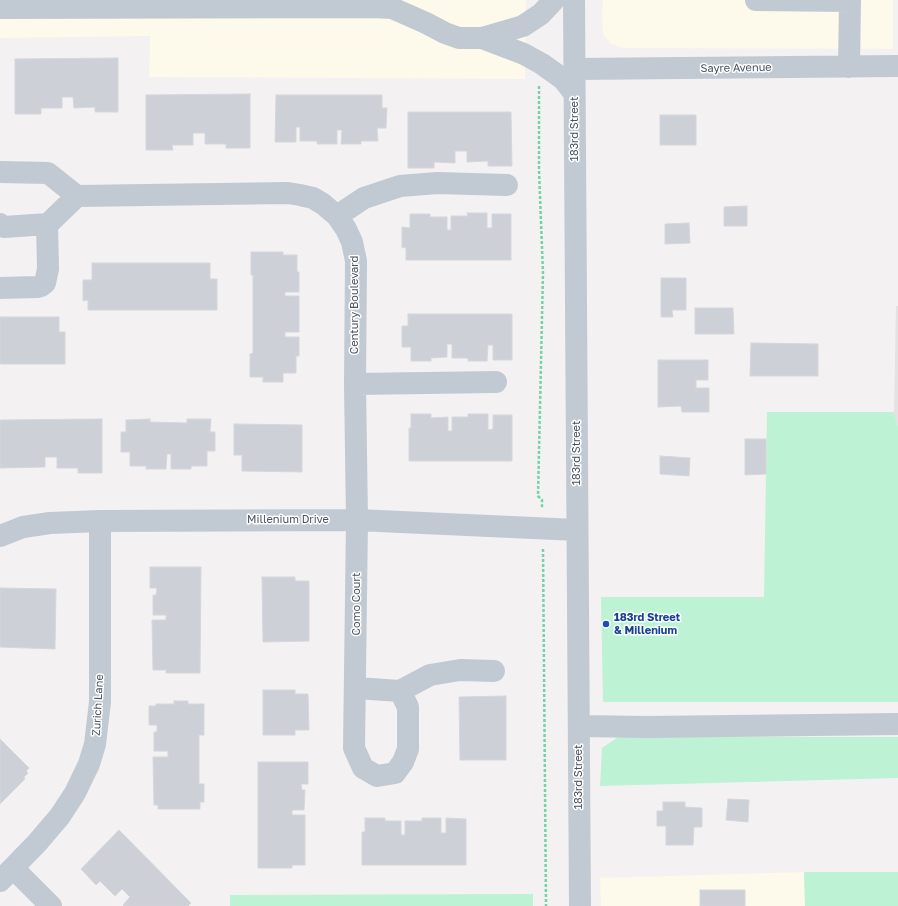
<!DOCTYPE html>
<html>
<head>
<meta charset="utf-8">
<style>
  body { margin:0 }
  canvas { display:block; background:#f3f1f1 }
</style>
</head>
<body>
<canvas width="898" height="906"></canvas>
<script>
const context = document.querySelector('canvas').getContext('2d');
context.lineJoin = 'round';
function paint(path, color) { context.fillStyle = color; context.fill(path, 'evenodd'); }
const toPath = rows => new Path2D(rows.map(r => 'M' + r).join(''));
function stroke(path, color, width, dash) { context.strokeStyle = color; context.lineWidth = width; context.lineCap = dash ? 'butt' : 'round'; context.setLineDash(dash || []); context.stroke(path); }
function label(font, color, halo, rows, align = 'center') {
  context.font = font + ' "Golos Text",sans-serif'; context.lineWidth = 3; context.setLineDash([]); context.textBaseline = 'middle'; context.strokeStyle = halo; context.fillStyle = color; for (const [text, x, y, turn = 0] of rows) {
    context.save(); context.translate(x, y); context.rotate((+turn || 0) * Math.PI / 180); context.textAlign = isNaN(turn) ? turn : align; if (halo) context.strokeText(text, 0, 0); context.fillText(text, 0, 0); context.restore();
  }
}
paint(toPath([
  [0,0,526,0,525,79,149,77,150,36,0,38],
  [603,0,893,0,893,49,622,48,610,43,603,34,602,14],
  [804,872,805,906,601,906,600,878]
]), '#fdf9eb');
paint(toPath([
  [896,306,898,306,898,426,894,412]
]), '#e4e2e3');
paint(toPath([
  [767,412,894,412,898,426,898,702,603,702,601,597,764,597],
  [618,737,898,737,898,778,600,786,602,748],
  [804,872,898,872,898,906,805,906],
  [533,894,533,906,230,906,230,895]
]), '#bef2d5');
const building = toPath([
  [118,58,118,112,95,112,95,107,74,108,73,97,62,97,62,108,41,108,41,114,15,114,15,59,118,58],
  [250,94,250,148,226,148,226,144,205,144,205,133,193,133,193,145,172,145,173,150,146,150,146,95,250,94],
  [276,95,382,95,382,108,387,108,386,128,377,128,378,141,361,141,361,144,341,144,342,130,337,130,337,144,317,144,317,141,300,141,300,127,296,127,296,142,275,142,276,95],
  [408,112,511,112,512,166,488,166,488,161,467,162,467,151,455,151,455,163,434,162,434,168,408,168,408,112],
  [660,115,696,115,696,145,660,145,660,115],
  [747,206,747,226,724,226,724,207,747,206],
  [467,213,487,213,487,228,492,228,492,214,511,214,511,260,406,260,406,247,402,248,402,227,410,228,410,214,430,214,430,217,447,217,447,230,451,230,451,216,468,216,467,213],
  [689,223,690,243,665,244,665,224,689,223],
  [251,252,283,252,283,255,297,255,297,272,299,272,299,292,285,292,285,296,299,296,299,332,285,332,285,337,299,337,299,356,296,356,296,373,283,373,283,382,263,382,263,377,250,377,250,354,253,353,253,275,251,275,251,252],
  [92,263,210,263,210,279,217,279,217,310,88,310,88,300,83,301,83,280,92,280,92,263],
  [661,278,686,278,686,310,672,310,673,317,661,317,661,278],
  [695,308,733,308,734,334,695,334,695,308],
  [408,314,512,314,512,360,493,360,493,345,488,345,487,361,468,361,468,358,452,358,452,344,447,344,447,357,431,358,431,361,411,361,411,347,402,347,402,326,408,326,408,314],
  [0,317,59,317,59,332,65,332,65,364,0,364,0,317],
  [751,343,818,344,818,376,750,376,751,343],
  [658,360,708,360,708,380,696,380,696,388,709,388,709,412,682,412,681,406,658,407,658,360],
  [411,414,431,414,431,418,448,417,448,431,452,431,452,417,468,417,468,414,488,414,488,430,493,429,493,415,512,415,512,461,409,461,409,428,411,428,411,414],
  [102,419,102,473,78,473,78,468,57,468,57,457,45,457,45,467,0,468,0,420,102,419],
  [150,419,150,422,187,423,187,419,211,419,210,432,215,432,215,451,207,451,207,466,191,466,191,469,171,469,171,454,167,454,166,469,146,469,146,466,130,466,130,452,121,452,121,432,126,432,126,420,150,419],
  [234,424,302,425,302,472,242,471,242,455,234,455,234,424],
  [745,439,766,439,766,474,745,475,745,439],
  [660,456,690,458,689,476,660,474,660,456],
  [150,567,201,567,200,673,166,673,166,670,153,670,152,620,166,620,166,615,153,615,153,595,156,595,157,588,150,588,150,567],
  [262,577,295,577,295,581,309,581,309,641,263,642,262,577],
  [0,588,56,589,55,649,0,647,0,588],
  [263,690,295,690,295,694,308,694,309,730,295,730,295,735,263,735,263,690],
  [506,696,506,760,460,760,459,697,506,696],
  [174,701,188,701,188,704,204,704,204,735,199,735,199,784,204,784,204,802,200,802,200,809,158,809,158,805,154,805,153,757,168,757,168,751,154,751,154,732,157,732,157,725,149,725,149,706,156,706,156,704,174,704,174,701],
  [0,739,29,768,26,771,28,773,24,777,25,779,0,804,0,739],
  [258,762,308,762,308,784,301,784,302,790,305,790,304,810,292,810,292,815,305,815,305,865,292,865,292,868,258,868,258,762],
  [728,799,749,800,748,822,726,820,728,799],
  [663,802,685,802,685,807,702,808,702,827,694,827,693,845,666,845,666,826,657,826,657,811,663,811,663,802],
  [365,818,385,818,385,821,401,821,401,835,405,835,405,821,422,821,422,818,441,818,441,833,446,833,446,818,466,819,466,865,362,865,362,832,365,832,365,818],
  [119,830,191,903,188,906,124,906,123,905,130,897,122,889,115,896,100,881,96,885,81,869,119,830],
  [700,890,745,890,745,906,700,906,700,890]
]);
paint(building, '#cdd0d6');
stroke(building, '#d5d7dd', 1);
stroke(toPath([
  [539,86,539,170,543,273,538,496,542,500,542,508],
  [543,549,546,906]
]), '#74d2a9', 2.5, [3, 2]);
stroke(toPath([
  [574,0,580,906],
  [756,0,850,1],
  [0,8,373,7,392,8,426,23,445,33,459,38,482,38,523,26,541,14,554,0],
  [482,38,524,54,542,64,563,79,574,93],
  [849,67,850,0],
  [575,69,898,66],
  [0,172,48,173,77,196,288,193,300,195,313,198,323,204,337,216,346,229,352,242,356,261,355,384,357,520,354,748,363,768,377,776,395,773,403,762,408,749,408,707,400,691,356,688],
  [337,216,364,198,400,186,437,183,507,185],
  [0,224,4,227,48,224,77,196],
  [0,288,37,287,41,286,45,283,48,269,47,224],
  [355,384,496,382],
  [0,536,23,527,50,523,100,521,357,520,577,530],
  [400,691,430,675,460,670,494,671],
  [579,726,648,727,898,724],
  [13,868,51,906],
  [0,881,37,843,60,816,75,793,89,764,95,744,100,702,100,521]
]), '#c1cad3', 22);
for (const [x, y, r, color] of [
  [606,624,4,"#1a4fb4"]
]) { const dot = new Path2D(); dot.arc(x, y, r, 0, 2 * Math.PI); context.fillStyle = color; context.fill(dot); stroke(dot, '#fff', 1.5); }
label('11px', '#485360', '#fff', [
  ["Sayre Avenue",736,68,-1],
  ["183rd Street",575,129,-90],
  ["Century Boulevard",355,305,-90],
  ["183rd Street",577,453,-90],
  ["Millenium Drive",288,520],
  ["Como Court",357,604,-90],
  ["Zurich Lane",98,705,-87],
  ["183rd Street",579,777,-90]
]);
label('bold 11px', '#164399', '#fff', [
  ["183rd Street",614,618],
  ["& Millenium",614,631]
], 'left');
</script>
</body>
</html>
